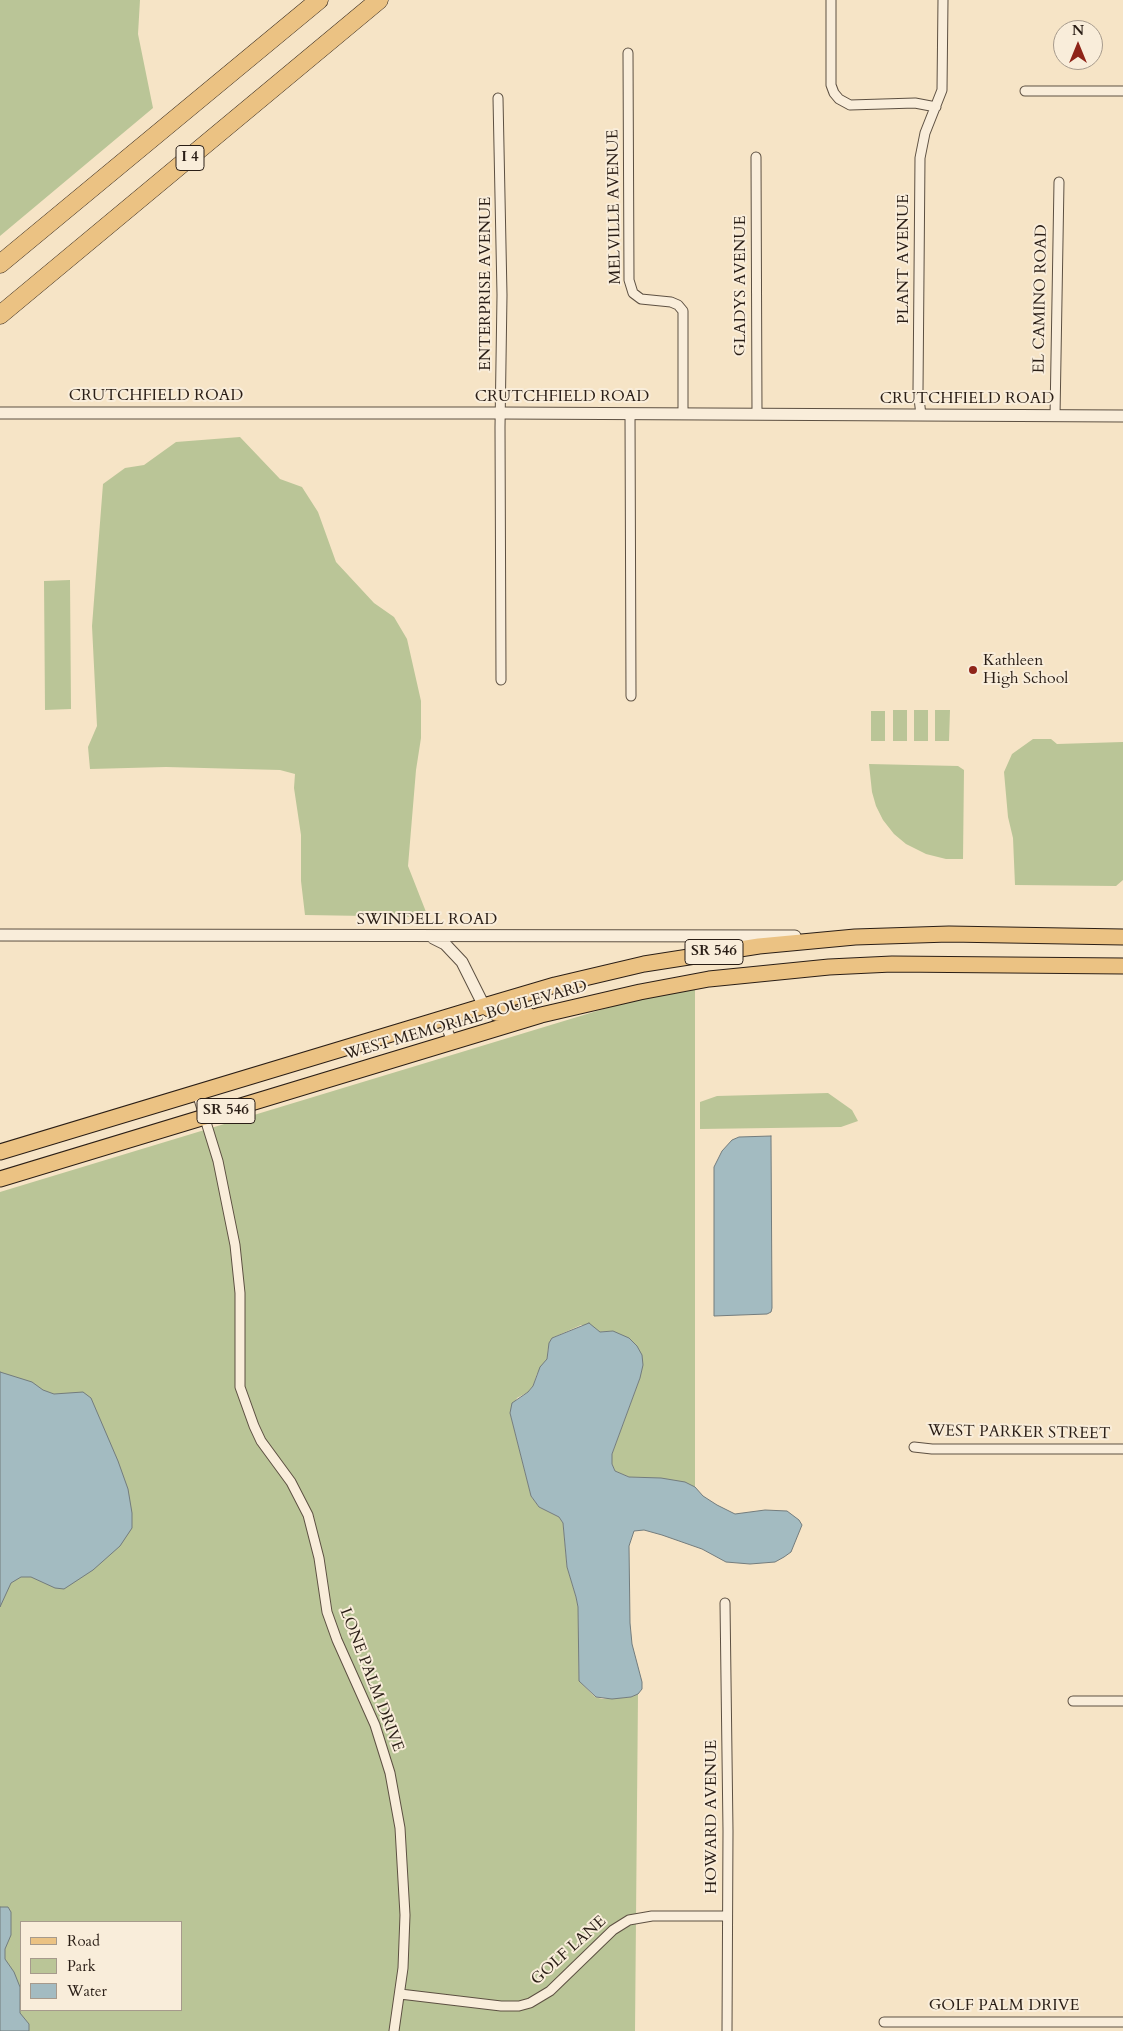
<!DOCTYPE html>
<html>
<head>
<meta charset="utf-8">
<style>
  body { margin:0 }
  #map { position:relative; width:1123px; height:2031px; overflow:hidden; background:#f6e4c6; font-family:Cardo,serif }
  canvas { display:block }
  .legend { position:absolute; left:20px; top:1921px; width:162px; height:90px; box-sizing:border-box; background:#f9edda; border:1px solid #a69a8c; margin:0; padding:6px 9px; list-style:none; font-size:15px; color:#2a1e16 }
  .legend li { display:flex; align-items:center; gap:10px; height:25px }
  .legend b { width:25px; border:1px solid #a69a8c }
  .north { position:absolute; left:1053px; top:20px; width:50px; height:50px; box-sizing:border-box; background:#f9edda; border:1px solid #a69a8c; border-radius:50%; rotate:0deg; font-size:14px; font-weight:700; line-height:20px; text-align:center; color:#2a1e16 }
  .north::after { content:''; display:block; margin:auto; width:18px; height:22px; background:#8f2418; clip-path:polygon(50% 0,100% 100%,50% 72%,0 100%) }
</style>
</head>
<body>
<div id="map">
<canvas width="1123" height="2031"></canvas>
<ul class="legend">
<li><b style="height:6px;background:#ebc283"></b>Road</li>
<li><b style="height:14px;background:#bac597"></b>Park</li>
<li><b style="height:14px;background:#a3bbc1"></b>Water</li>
</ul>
<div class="north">N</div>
</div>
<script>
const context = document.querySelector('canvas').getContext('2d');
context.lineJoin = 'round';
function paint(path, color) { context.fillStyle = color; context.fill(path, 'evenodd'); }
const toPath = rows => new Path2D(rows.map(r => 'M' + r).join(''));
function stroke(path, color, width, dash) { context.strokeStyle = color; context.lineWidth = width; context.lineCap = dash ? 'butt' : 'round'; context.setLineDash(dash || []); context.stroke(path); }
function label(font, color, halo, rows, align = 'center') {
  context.font = font + ' Cardo,serif'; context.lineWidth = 4; context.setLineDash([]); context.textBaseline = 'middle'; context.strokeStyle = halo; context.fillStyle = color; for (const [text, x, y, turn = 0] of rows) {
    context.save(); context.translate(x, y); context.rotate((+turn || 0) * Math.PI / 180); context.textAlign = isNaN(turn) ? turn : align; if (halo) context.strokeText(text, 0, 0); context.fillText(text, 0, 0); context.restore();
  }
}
paint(toPath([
  [0,0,140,0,138,34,153,108,0,236],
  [240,437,280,479,302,487,318,512,336,562,374,603,394,617,407,639,421,701,421,738,416,770,408,866,428,917,305,915,301,881,301,835,294,788,295,774,280,770,166,767,90,769,88,747,97,726,92,626,103,484,125,468,144,465,176,442],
  [70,580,71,709,45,710,44,581],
  [893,710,907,710,907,741,893,741],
  [914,710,928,710,928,741,914,741],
  [935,710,950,710,949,741,935,741],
  [871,711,885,711,885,741,871,741],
  [1033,739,1051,739,1057,744,1123,742,1123,880,1116,886,1015,885,1013,838,1008,817,1004,772,1012,754],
  [869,764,958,766,964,770,963,859,946,859,926,854,906,844,894,834,883,820,876,806,872,792],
  [695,988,695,1487,672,1480,629,1477,615,1471,612,1464,612,1454,640,1378,613,1331,600,1332,592,1327,581,1325,552,1338,548,1349,547,1359,537,1374,533,1386,528,1392,517,1398,510,1413,531,1496,539,1507,559,1517,563,1523,567,1567,576,1597,578,1607,579,1681,595,1697,602,1699,631,1697,638,1694,635,2031,0,2031,0,1192,620,1004],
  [21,1922,181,1922,181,2010,21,2010],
  [828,1093,852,1110,858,1121,841,1127,700,1129,700,1102,717,1096]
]), '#bac597');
const water = toPath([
  [771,1136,772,1308,771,1312,767,1314,714,1316,714,1167,722,1151,732,1140,739,1137,771,1136],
  [589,1323,600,1332,613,1331,629,1338,637,1346,642,1355,643,1365,640,1378,612,1454,612,1464,615,1471,629,1477,661,1478,685,1482,695,1487,703,1496,717,1505,735,1514,765,1510,787,1511,799,1520,802,1525,791,1552,784,1557,775,1562,750,1564,726,1562,702,1549,662,1535,644,1530,634,1531,629,1546,630,1623,632,1644,642,1682,642,1689,638,1694,631,1697,612,1699,596,1697,579,1681,578,1607,576,1597,567,1567,563,1523,559,1517,539,1507,531,1496,510,1413,512,1403,528,1392,533,1386,540,1367,547,1359,549,1343,552,1338,589,1323],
  [0,1372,32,1382,43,1390,54,1394,83,1392,91,1398,118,1461,128,1489,132,1513,132,1528,120,1546,93,1570,64,1589,55,1588,31,1577,21,1577,11,1583,0,1607,0,1372],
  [0,1907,8,1907,11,1912,11,1935,5,1949,5,1959,14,1972,20,1987,20,2013,29,2024,29,2031,0,2031,0,1907]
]);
paint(water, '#a3bbc1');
stroke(water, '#737c7d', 1);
const minor = toPath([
  [831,0,831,85,834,93,839,99,850,105,915,103,936,107],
  [628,53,629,280,633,293,641,299,671,302,678,305,683,311,683,414],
  [1025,91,1123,91],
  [498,98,502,295,500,427,501,680],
  [756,157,757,414],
  [630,414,631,696],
  [921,415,918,390,920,158,925,133,942,90,943,0],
  [1055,416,1059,182],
  [443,1018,452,1042],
  [197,1093,218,1161,235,1245,240,1293,240,1387,254,1426,261,1441,291,1482,308,1515,319,1558,327,1612,337,1640,375,1725,390,1773,400,1828,405,1915,403,1968,394,2031],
  [914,1447,932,1449,1123,1449],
  [725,1603,728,1831,727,2031],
  [1073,1701,1123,1701],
  [400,1994,501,2006,519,2006,530,2003,550,1991,613,1930,629,1920,652,1916,727,1916],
  [884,2022,1123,2022]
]);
const tertiary = toPath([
  [0,413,500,413,1123,416],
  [0,935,795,936],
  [433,938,445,944,462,962,484,1006]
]);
const primary = toPath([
  [484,1006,496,1013,528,1015],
  [0,1152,484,1006,555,985,644,964,759,946,855,937,949,934,1123,937],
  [0,1179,541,1015,640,992,709,979,829,967,892,964,1123,966]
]);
const motorway = toPath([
  [0,264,319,0],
  [0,315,379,0]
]);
stroke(minor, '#5d5042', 11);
stroke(tertiary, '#5d5042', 13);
stroke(primary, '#2a1e16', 17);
stroke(motorway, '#2a1e16', 19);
stroke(minor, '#f9edda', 9);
stroke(tertiary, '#f9edda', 11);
stroke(primary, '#ebc283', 15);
stroke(motorway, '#ebc283', 18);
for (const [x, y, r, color] of [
  [973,670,5,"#8f2418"]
]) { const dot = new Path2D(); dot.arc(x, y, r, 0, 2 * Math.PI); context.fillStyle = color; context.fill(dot); stroke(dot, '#f9edda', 2); }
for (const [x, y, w] of [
  [190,158,28],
  [714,952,58],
  [226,1111,58]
]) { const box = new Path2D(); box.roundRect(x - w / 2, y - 12.5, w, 25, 4); context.fillStyle = '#f9edda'; context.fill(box); stroke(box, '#2a1e16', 1); }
label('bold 15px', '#2a1e16', null, [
  ["I 4",190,158],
  ["SR 546",714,952],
  ["SR 546",226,1111]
]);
label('16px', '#2a1e16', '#f9edda', [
  ["MELVILLE AVENUE",615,207,-91],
  ["PLANT AVENUE",904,259,-90],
  ["ENTERPRISE AVENUE",486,284,-90],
  ["GLADYS AVENUE",741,286,-90],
  ["EL CAMINO ROAD",1041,299,-89],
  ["CRUTCHFIELD ROAD",156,396],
  ["CRUTCHFIELD ROAD",562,397],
  ["CRUTCHFIELD ROAD",967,399],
  ["SWINDELL ROAD",427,920],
  ["WEST MEMORIAL BOULEVARD",466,1021,-16],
  ["WEST PARKER STREET",1019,1433,1],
  ["LONE PALM DRIVE",371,1680,69],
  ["HOWARD AVENUE",712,1817,-90],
  ["GOLF LANE",569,1951,-42],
  ["GOLF PALM DRIVE",1004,2006]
]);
label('16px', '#2a1e16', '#f9edda', [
  ["Kathleen",983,661],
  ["High School",983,679]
], 'left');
</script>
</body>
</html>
